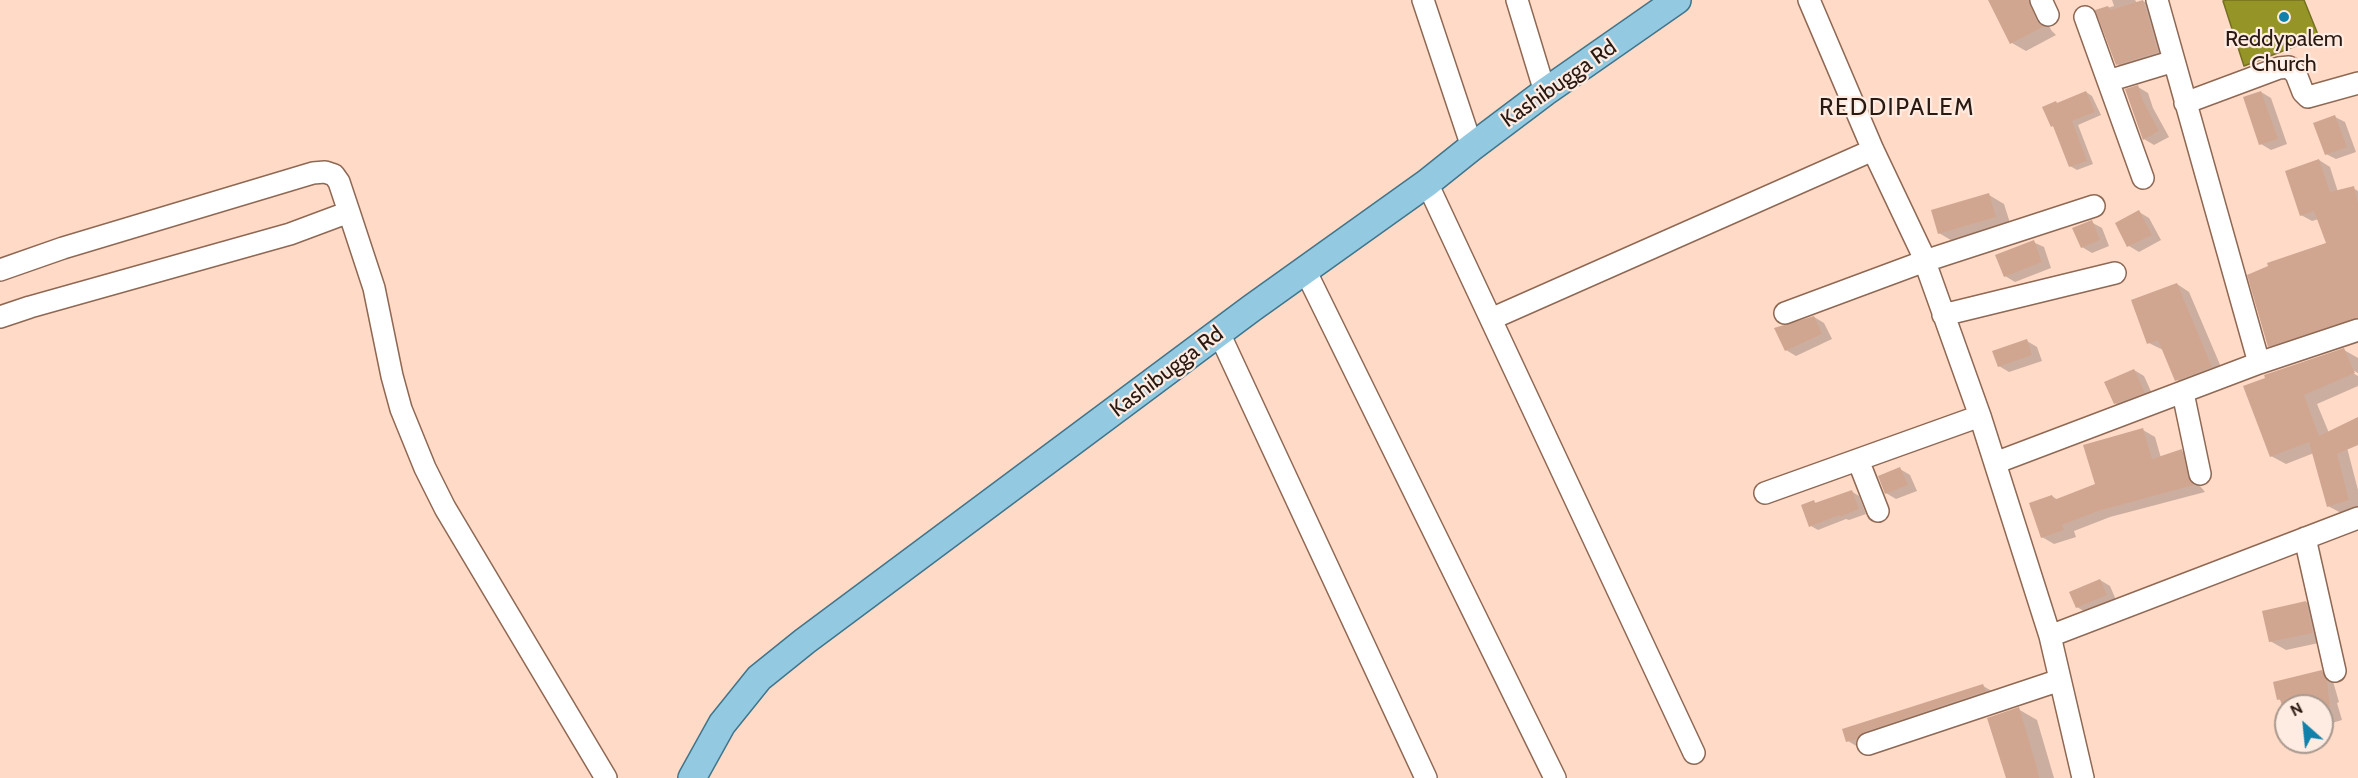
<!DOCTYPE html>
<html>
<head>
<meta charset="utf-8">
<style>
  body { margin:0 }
  #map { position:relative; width:2358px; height:778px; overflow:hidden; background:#fedac7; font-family:Cabin,sans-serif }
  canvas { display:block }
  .north { position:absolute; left:2274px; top:694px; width:60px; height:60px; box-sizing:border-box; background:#feece2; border:2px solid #a9988e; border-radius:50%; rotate:333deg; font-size:16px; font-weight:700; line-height:24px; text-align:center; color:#291911 }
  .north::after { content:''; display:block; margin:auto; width:21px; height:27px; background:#1281a9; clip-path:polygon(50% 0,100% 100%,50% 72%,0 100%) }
</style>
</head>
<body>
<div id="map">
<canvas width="2358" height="778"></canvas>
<div class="north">N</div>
</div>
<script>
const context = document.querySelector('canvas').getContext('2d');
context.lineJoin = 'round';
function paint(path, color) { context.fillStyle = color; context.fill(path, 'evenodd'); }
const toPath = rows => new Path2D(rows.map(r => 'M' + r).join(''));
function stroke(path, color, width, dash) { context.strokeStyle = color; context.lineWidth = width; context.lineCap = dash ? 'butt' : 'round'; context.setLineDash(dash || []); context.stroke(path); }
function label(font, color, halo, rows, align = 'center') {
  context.font = font + ' Cabin,sans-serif'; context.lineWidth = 4.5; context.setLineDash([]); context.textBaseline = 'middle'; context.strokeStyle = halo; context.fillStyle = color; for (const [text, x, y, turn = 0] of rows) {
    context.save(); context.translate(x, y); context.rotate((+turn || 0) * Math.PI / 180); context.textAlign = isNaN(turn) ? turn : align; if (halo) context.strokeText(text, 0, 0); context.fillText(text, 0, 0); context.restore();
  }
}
const water = toPath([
  [2226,0,2304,0,2319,37,2244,66,2223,1,2226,0]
]);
paint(water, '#959527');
stroke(water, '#757020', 1.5);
paint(toPath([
  [1992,0,2038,0,2051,30,2056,35,2026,51,2012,43],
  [2112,0,2135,0,2137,3,2143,1,2153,7,2168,58,2127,70,2117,64,2097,11,2114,6],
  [2138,87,2148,93,2153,108,2169,137,2154,145,2144,139],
  [2086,92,2092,96,2101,115,2078,125,2093,164,2077,170,2070,166,2055,127,2053,126,2059,104],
  [2261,92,2271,98,2287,144,2271,150,2261,144],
  [2335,117,2345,122,2356,152,2336,159,2326,154],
  [2319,160,2330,167,2338,192,2353,188,2358,191,2358,326,2280,352,2269,346,2328,244,2319,219,2312,221,2301,215],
  [1989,195,2004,204,2011,226,1954,242,1939,233],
  [2139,212,2149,218,2161,240,2139,252,2129,246],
  [2091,222,2102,228,2109,246,2092,253,2082,247],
  [2033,242,2044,247,2051,268,2015,282,2005,276],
  [2177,284,2189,292,2224,374,2189,387,2177,380,2163,350,2149,343],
  [1814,317,1824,323,1832,339,1796,356,1786,350],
  [2027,341,2037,347,2042,361,2009,372,1999,366],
  [2344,350,2358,358,2358,373,2349,368,2348,370,2358,376,2358,386,2317,404,2329,433,2345,440,2358,490,2358,510,2343,514,2328,506,2314,453,2286,464,2271,456,2244,387],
  [2134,370,2144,376,2154,398,2126,409,2115,403],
  [2143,430,2155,437,2161,458,2182,451,2194,458,2199,485,2205,492,2110,517,2074,531,2076,537,2054,544,2042,537,2052,496,2058,500,2096,485],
  [1900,469,1910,475,1917,491,1896,499,1886,493],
  [1851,491,1859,496,1866,514,1849,520,1846,519,1818,530,1811,526,1814,502,1818,504],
  [2100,580,2110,586,2116,600,2087,613,2077,607],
  [2306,602,2321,611,2328,641,2286,650,2270,641],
  [2322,672,2332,678,2339,702,2337,703,2342,720,2322,726,2322,706,2286,706,2286,716,2282,701,2278,699],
  [1983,686,1999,695,1873,747,1858,738,1863,750,1848,741,1844,730],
  [2018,709,2037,720,2054,778,2006,778]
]), '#0003');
paint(toPath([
  [1988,0,2028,0,2036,20,2043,27,2010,44],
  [2143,0,2158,52,2116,65,2095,10,2108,6,2110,10],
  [2138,85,2143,101,2159,131,2143,140,2125,89],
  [2086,91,2095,112,2072,121,2087,161,2069,167,2053,126,2051,127,2042,107,2056,101,2057,103],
  [2261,91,2278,139,2259,145,2243,97],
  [2335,115,2347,147,2325,155,2313,123],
  [2319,159,2330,192,2354,186,2358,203,2358,318,2268,347,2247,275,2268,266,2267,263,2326,243,2314,211,2300,216,2285,171],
  [1989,193,1996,217,1938,234,1931,210],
  [2139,210,2152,235,2127,247,2115,223],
  [2092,220,2100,240,2081,248,2072,228],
  [2034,240,2042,262,2004,277,1995,255],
  [2177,283,2212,367,2175,381,2158,340,2147,344,2131,300],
  [1814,316,1822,334,1785,351,1774,328],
  [2027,339,2032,355,1998,367,1992,351],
  [2344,348,2355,373,2304,395,2319,436,2358,417,2358,445,2337,454,2349,500,2327,507,2309,442,2270,457,2243,386,2265,378,2264,375],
  [2134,369,2145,393,2114,404,2104,382],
  [2143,428,2152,459,2182,449,2188,477,2194,485,2098,511,2062,525,2064,530,2041,538,2029,503,2052,495,2054,500,2095,484,2083,445],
  [1900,467,1908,485,1885,494,1878,476],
  [1852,490,1859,509,1840,517,1839,515,1809,527,1801,505,1814,500,1815,503],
  [2100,579,2107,595,2076,608,2069,592],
  [2306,601,2313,633,2269,642,2262,611],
  [2322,670,2327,680,2330,706,2282,706,2280,699,2277,700,2273,682],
  [1983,684,1986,691,1864,732,1857,739,1846,742,1842,729],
  [2019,707,2037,768,2039,778,2006,778,1987,718]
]), '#d0a690');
const minor = toPath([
  [1423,0,1472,147],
  [1517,0,1545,92],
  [1809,0,1873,150,1921,251,1980,416,2050,636,2083,778],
  [2041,0,2048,15],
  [2157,0,2259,363],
  [2085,17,2143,178],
  [2108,81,2174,61],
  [2185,103,2279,68,2289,67,2296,74,2303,92,2308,97,2358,83],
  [1427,183,1694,753],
  [0,270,63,248,313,173,325,172,334,175,339,182,349,212],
  [1305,270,1555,778],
  [1785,313,1925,261,2094,206],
  [1943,315,2115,273],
  [0,317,30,307,290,234,349,212,374,288,392,376,401,409,425,468,445,508,606,778],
  [1491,319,1873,150],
  [1219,333,1426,778],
  [2183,393,2200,474],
  [1858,460,1878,511],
  [1995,463,2259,363,2358,330],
  [1765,493,1980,416],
  [2305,538,2335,671],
  [2050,636,2358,518],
  [1868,744,2060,680]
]);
const major = toPath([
  [692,778,722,724,759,678,805,641,1252,308,1427,183,1472,147,1545,92,1677,0]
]);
stroke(minor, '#8f6853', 24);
stroke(major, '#40758b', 30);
stroke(minor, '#fff', 21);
stroke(major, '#94cae1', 27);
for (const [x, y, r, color] of [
  [2284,17,6,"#1281a9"]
]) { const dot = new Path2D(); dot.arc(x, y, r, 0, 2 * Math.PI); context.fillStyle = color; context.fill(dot); stroke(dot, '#feece2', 2); }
label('22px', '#291911', '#feece2', [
  ["Reddypalem",2284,40],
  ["Church",2284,65]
]);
label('22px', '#291911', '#feece2', [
  ["Kashibugga Rd",1559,84,-35],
  ["Kashibugga Rd",1167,372,-37]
]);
context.letterSpacing = '1.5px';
label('24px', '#291911', '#feece2', [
  ["REDDIPALEM",1897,108]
]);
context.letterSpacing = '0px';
</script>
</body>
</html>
